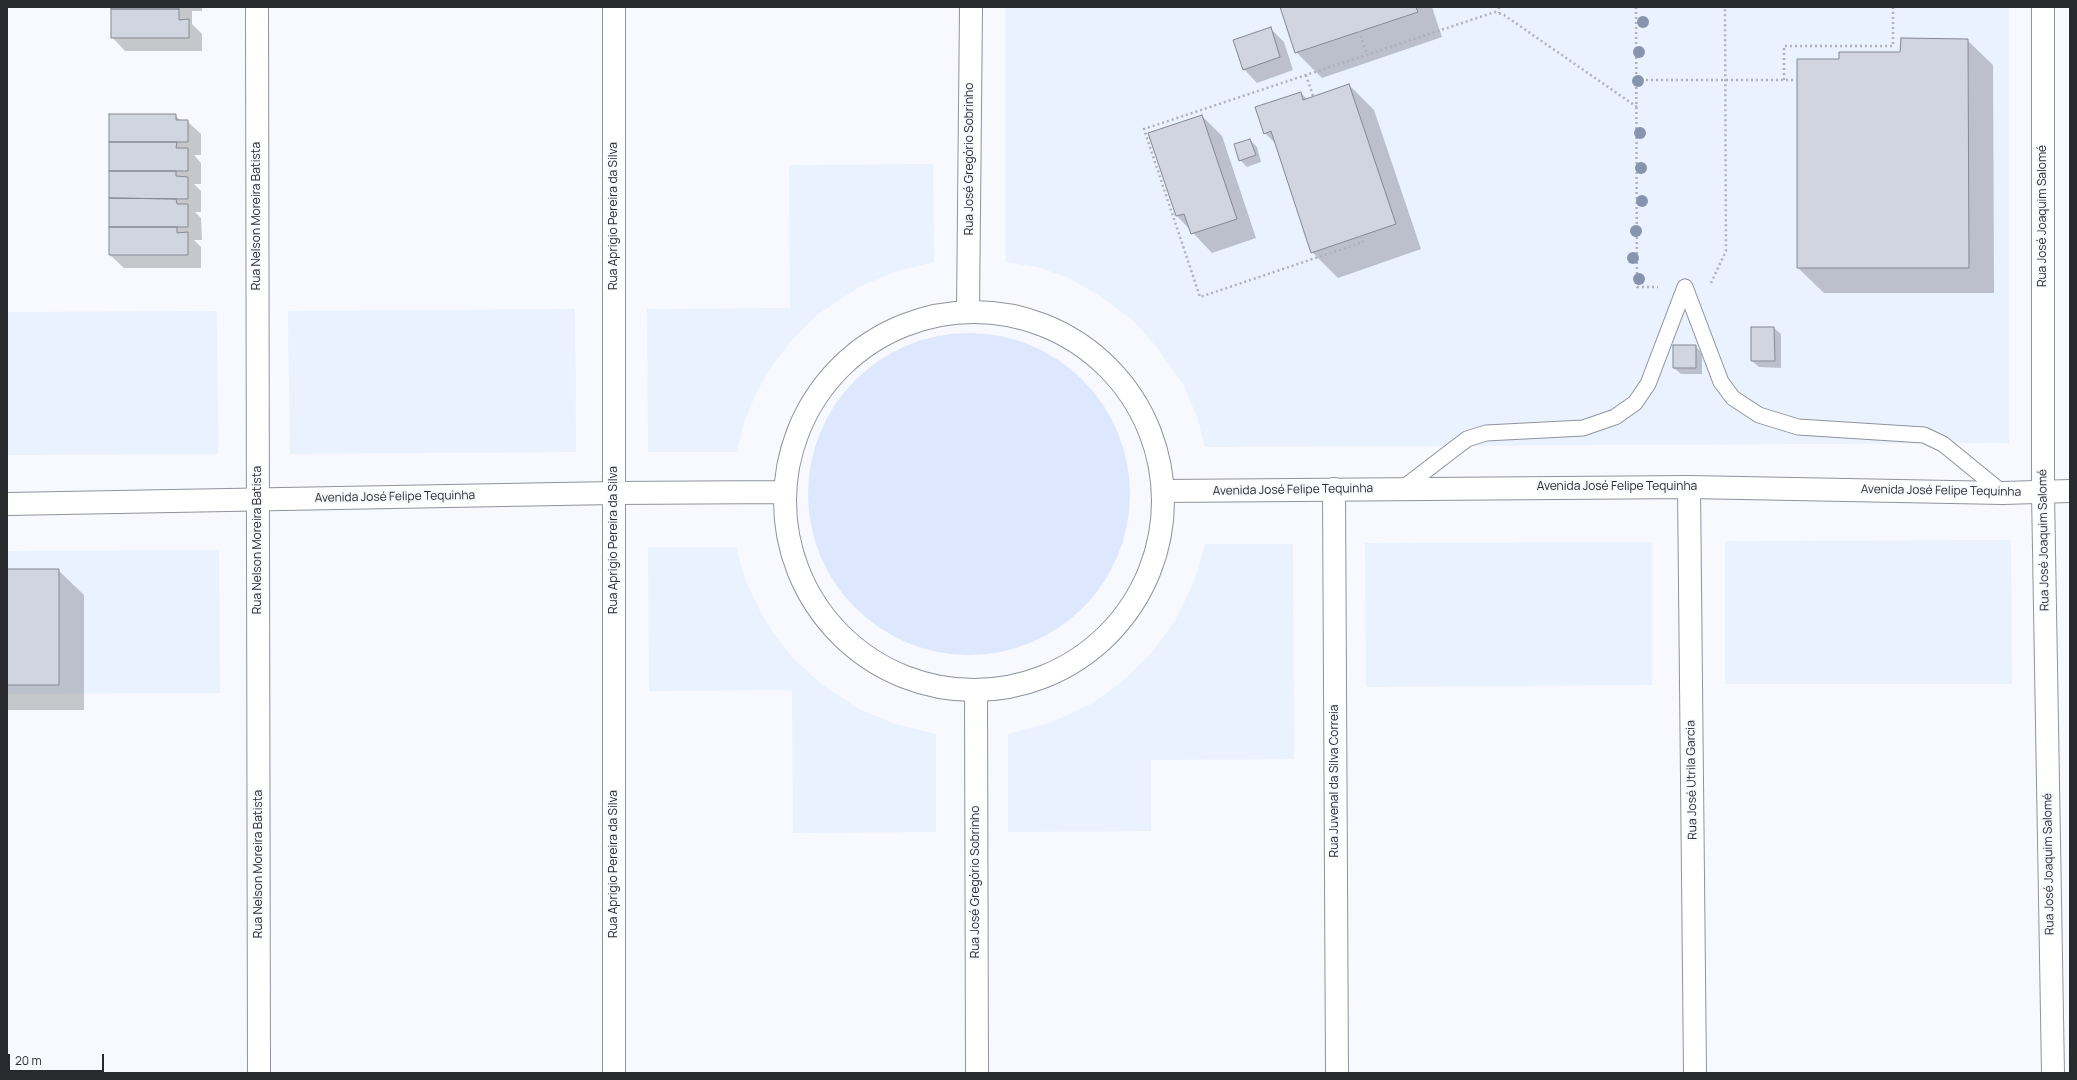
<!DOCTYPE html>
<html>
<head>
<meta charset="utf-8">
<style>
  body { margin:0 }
  #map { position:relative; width:2077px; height:1080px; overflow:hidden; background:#f7f9fe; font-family:Manrope,sans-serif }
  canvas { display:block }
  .frame { position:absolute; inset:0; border:8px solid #292a2e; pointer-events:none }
  .scale { position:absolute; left:8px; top:1054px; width:96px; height:18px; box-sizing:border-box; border:2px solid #292a2e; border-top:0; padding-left:5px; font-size:12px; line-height:14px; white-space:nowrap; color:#292a2e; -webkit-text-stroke:3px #f7f9fe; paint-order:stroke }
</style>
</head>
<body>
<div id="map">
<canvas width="2077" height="1080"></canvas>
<div class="frame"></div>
<div class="scale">20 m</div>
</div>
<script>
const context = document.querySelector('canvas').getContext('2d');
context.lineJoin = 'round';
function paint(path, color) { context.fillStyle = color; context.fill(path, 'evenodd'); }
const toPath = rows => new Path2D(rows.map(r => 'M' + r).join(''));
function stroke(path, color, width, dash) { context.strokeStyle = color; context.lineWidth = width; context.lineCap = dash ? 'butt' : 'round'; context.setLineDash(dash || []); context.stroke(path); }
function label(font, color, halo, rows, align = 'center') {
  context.font = font + ' Manrope,sans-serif'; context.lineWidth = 3.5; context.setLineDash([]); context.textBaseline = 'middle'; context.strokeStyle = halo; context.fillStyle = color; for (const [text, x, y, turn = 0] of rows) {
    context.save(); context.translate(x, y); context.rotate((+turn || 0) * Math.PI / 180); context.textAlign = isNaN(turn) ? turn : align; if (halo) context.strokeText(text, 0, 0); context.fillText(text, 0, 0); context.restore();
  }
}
paint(toPath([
  [1006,7,2009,7,2009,443,1205,447,1198,419,1183,384,1159,350,1134,321,1100,296,1069,278,1037,267,1006,262],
  [933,164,934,262,894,272,857,288,817,315,791,341,771,367,756,393,745,420,736,452,648,452,647,309,790,308,789,165],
  [575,309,576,452,290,454,288,311],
  [217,311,218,454,7,455,7,312],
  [2011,540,2012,684,1725,684,1725,541],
  [1652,542,1652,685,1366,687,1365,543],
  [1205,544,1293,544,1294,759,1151,760,1151,831,1008,832,1008,734,1050,723,1091,704,1118,685,1150,655,1175,621,1186,599,1196,576],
  [648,547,736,547,745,579,759,609,772,631,792,657,821,684,859,709,895,724,936,734,936,832,793,833,792,690,649,691],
  [219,550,220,693,7,694,7,551]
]), '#eaf1ff');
paint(toPath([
  '808 494a161 161 0 1 1 322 0a161 161 0 1 1-322 0Z'
]), '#dde8ff');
paint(toPath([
  [112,7,202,7,202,11,192,11,192,24,202,34,202,51,125,51,112,37],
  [1281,7,1432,7,1442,37,1322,78,1296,52],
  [1270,28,1284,42,1293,70,1257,83,1244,69],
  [1967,40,1993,65,1994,293,1824,293,1798,268,1840,60,1901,53],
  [1349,85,1374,110,1421,249,1338,278,1312,252,1276,144,1265,133,1301,93,1307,99],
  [110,115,175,115,181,121,187,121,201,134,201,155,194,155,201,163,201,184,194,184,201,191,201,212,195,212,201,218,202,240,194,240,201,247,201,268,124,268,110,255],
  [1202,116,1222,136,1256,238,1212,253,1177,216,1150,134],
  [1250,140,1257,147,1261,162,1247,167,1240,160],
  [1752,328,1774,328,1781,334,1781,368,1759,367,1752,361],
  [1695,346,1702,353,1702,374,1681,374,1674,368],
  [7,570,58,570,84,595,84,710,7,710]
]), '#0003');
const building = toPath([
  [111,7,179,7,179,9,111,9,111,7],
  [1280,7,1416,7,1418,12,1295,53,1280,7],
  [111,9,179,9,179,20,189,19,189,38,111,38,111,9],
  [1271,27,1280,57,1243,70,1233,40,1271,27],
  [1901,38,1968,39,1969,268,1797,268,1797,59,1839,59,1839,52,1900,52,1901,38],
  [1349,84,1396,224,1311,253,1271,131,1264,134,1255,107,1301,92,1303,100,1349,84],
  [109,114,176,114,176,120,188,120,188,142,109,142,109,114],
  [1202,115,1237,219,1191,234,1184,214,1176,216,1148,133,1202,115],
  [1250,139,1256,155,1239,161,1234,144,1250,139],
  [109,142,177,142,176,148,188,148,188,171,109,171,109,142],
  [109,171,176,171,176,176,188,177,188,199,109,198,109,171],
  [109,198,176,199,177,204,188,204,188,227,109,227,109,198],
  [109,227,177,227,177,233,188,232,188,255,109,255,109,227],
  [1751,327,1774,327,1775,361,1751,361,1751,327],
  [1673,345,1696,345,1696,368,1673,368,1673,345],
  [7,569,59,569,59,685,7,685,7,569]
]);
paint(building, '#d0d5df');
stroke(building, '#858993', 1);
const lane = toPath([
  [1685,287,1721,382,1733,398,1759,415,1798,427,1924,435,1943,444,2003,493],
  [1403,488,1467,439,1486,433,1583,428,1615,417,1635,403,1648,384,1685,287]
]);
const street = toPath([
  [257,7,259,1073],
  [614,7,614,1073],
  [2043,7,2043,492,2053,1073],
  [968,311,971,7],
  [1689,487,1695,1073],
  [1334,489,1337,1073],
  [976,691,977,1073]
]);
const secondary = toPath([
  '785 501a189 189 0 1 1 378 0a189 189 0 1 1-378 0Z',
  [1164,491,1689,487,2003,493,2070,491],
  [7,504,614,493,783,492]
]);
stroke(lane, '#8f939d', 17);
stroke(street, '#8f939d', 24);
stroke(secondary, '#8f939d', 24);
stroke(toPath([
  [1499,7,1499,13],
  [1636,7,1637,287,1658,287],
  [1359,31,1367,54],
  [1306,75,1313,96],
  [1636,80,1796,80],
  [1784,80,1784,46,1893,46,1893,7],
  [1360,236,1363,242,1200,297,1144,129,1495,12,1504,15,1637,107],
  [1711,283,1726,251,1725,7]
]), '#afb1b5', 2.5, [2, 3]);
stroke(lane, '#fff', 15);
stroke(street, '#fff', 22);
stroke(secondary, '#fff', 22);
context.fillStyle = '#8893ad';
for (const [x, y] of [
  [1643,22],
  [1639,52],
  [1638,81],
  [1640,133],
  [1641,168],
  [1642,201],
  [1636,231],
  [1633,258],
  [1639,279]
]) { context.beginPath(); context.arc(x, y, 6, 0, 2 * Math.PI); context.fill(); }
label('12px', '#292a2e', '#f7f9fe', [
  ["Rua José Gregório Sobrinho",970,159,-90],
  ["Rua Nelson Moreira Batista",257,216,-90],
  ["Rua Aprigio Pereira da Silva",614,216,-90],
  ["Rua José Joaquim Salomé",2043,216,-90],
  ["Avenida José Felipe Tequinha",1617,487],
  ["Avenida José Felipe Tequinha",1293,490,-1],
  ["Avenida José Felipe Tequinha",1941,491,1],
  ["Avenida José Felipe Tequinha",395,497,-1],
  ["Rua Nelson Moreira Batista",258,540,-90],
  ["Rua Aprigio Pereira da Silva",614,540,-90],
  ["Rua José Joaquim Salomé",2044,540,-91],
  ["Rua José Utrila Garcia",1692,780,-91],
  ["Rua Juvenal da Silva Correia",1335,781,-90],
  ["Rua Nelson Moreira Batista",259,864,-90],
  ["Rua Aprigio Pereira da Silva",614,864,-90],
  ["Rua José Joaquim Salomé",2049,864,-91],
  ["Rua José Gregório Sobrinho",976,882,-90]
]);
</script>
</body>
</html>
